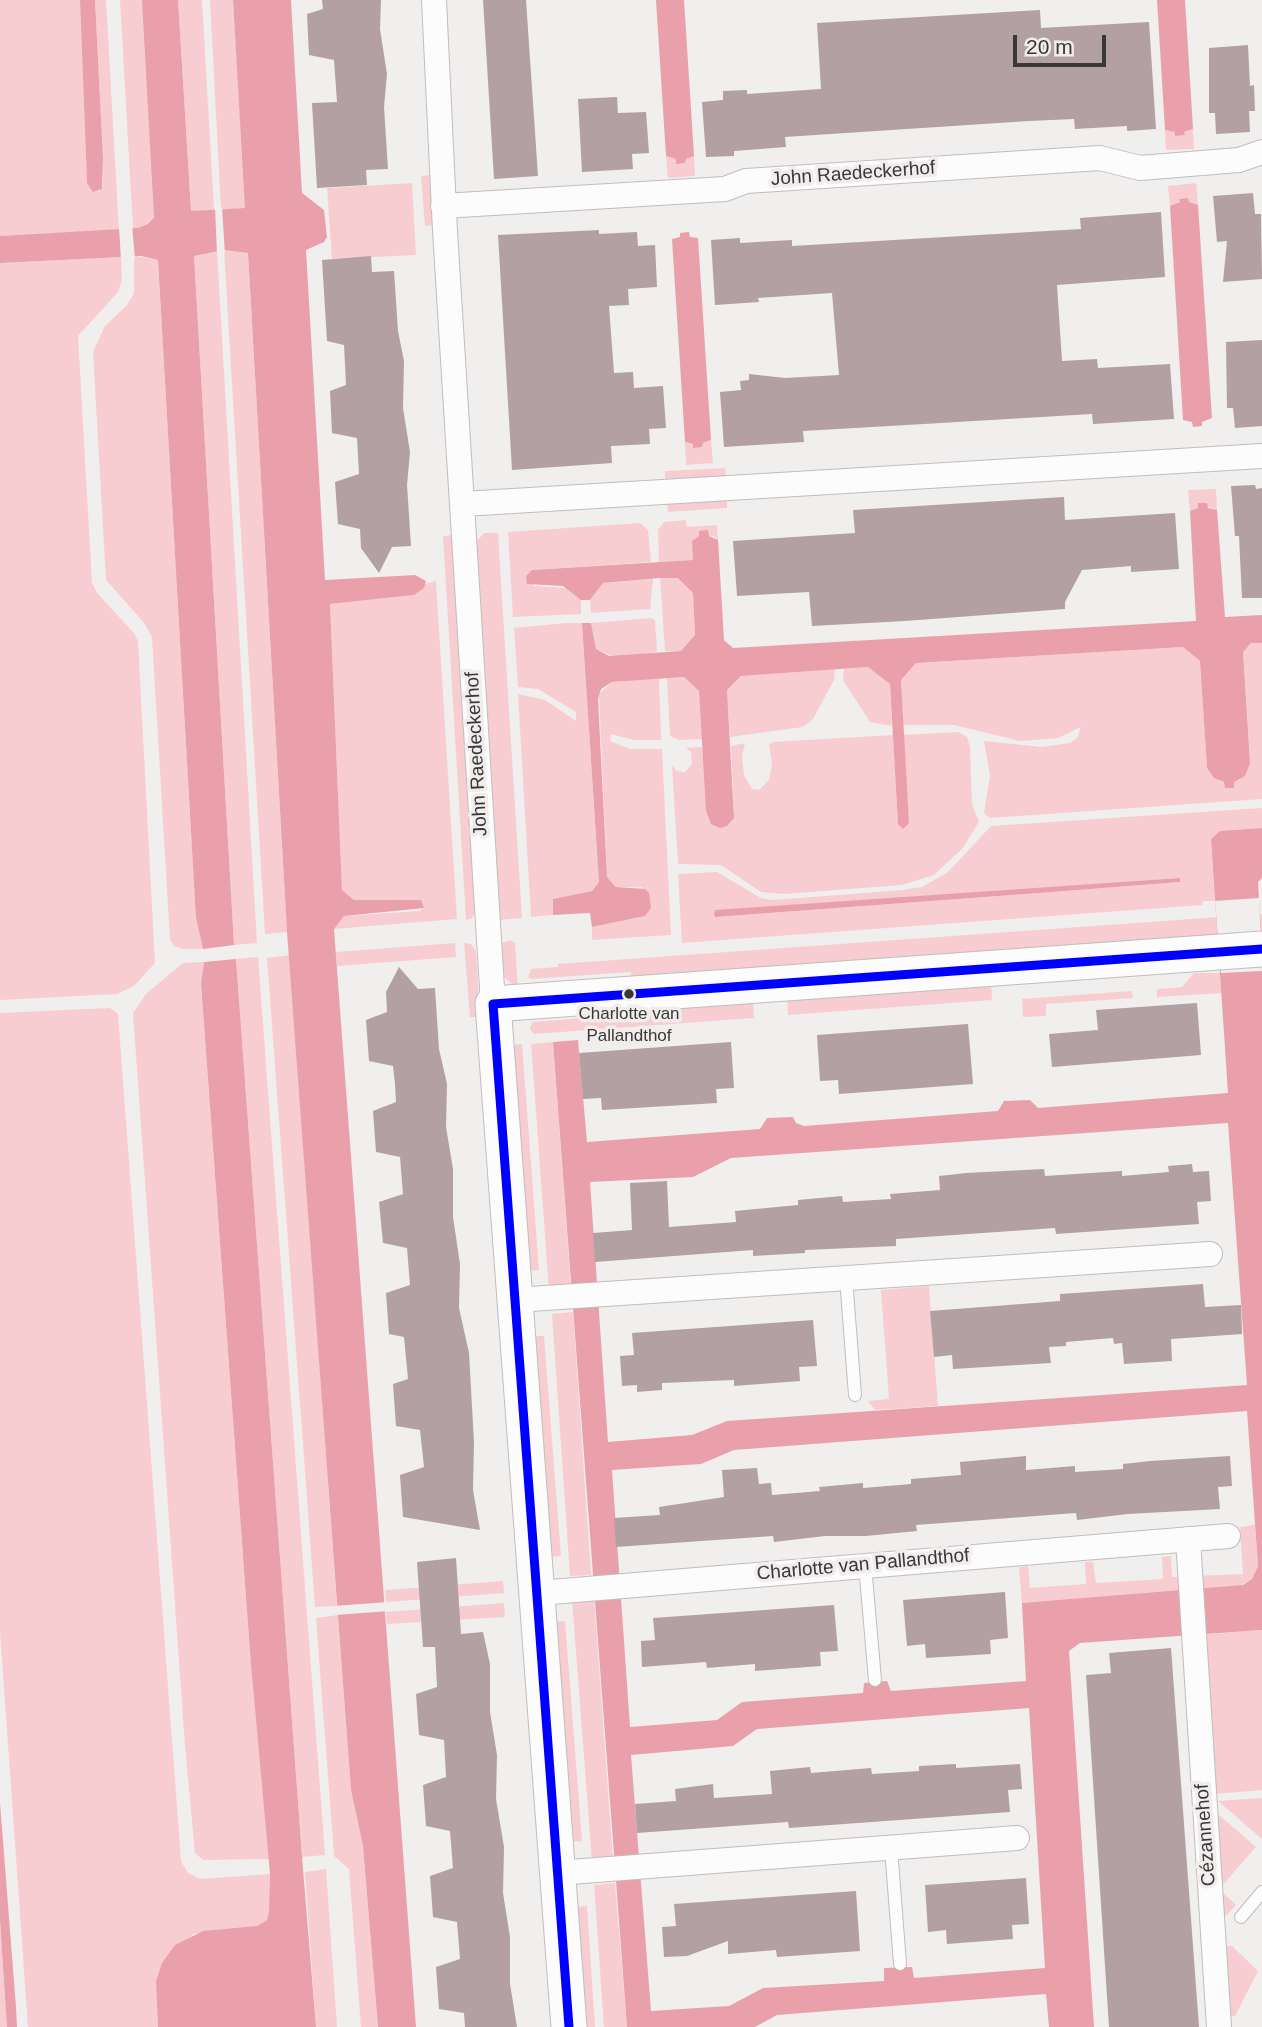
<!DOCTYPE html>
<html>
<head>
<meta charset="utf-8">
<style>
  body { margin:0 }
  #map { position:relative; width:1262px; height:2027px; overflow:hidden; background:#f1eeee; font-family:Helvetica,sans-serif }
  canvas { display:block }
  .scale { position:absolute; left:1013px; top:35px; width:93px; height:32px; box-sizing:border-box; border:4px solid #393737; border-top:0; padding-left:9px; font-size:21px; line-height:24px; white-space:nowrap; color:#393737; -webkit-text-stroke:5px #f2eded; paint-order:stroke }
</style>
</head>
<body>
<div id="map">
<canvas width="1262" height="2027"></canvas>
<div class="scale">20 m</div>
</div>
<script>
const context = document.querySelector('canvas').getContext('2d');
context.lineJoin = 'round';
function paint(path, color) { context.fillStyle = color; context.fill(path, 'evenodd'); }
const toPath = rows => new Path2D(rows.map(r => 'M' + r).join(''));
function stroke(path, color, width, dash) { context.strokeStyle = color; context.lineWidth = width; context.lineCap = dash ? 'butt' : 'round'; context.setLineDash(dash || []); context.stroke(path); }
function label(font, color, halo, rows, align = 'center') {
  context.font = font + ' Helvetica,sans-serif'; context.lineWidth = 7; context.setLineDash([]); context.textBaseline = 'middle'; context.strokeStyle = halo; context.fillStyle = color; for (const [text, x, y, turn = 0] of rows) {
    context.save(); context.translate(x, y); context.rotate((+turn || 0) * Math.PI / 180); context.textAlign = isNaN(turn) ? turn : align; if (halo) context.strokeText(text, 0, 0); context.fillText(text, 0, 0); context.restore();
  }
}
paint(toPath([
  [0,0,80,0,87,183,99,192,103,185,103,158,95,0,106,0,119,230,0,236],
  [120,0,143,0,156,213,148,224,138,228,133,229],
  [178,0,202,0,214,210,191,212],
  [210,0,233,0,246,208,221,210],
  [1193,129,1194,149,1166,150,1165,130,1175,132,1175,136,1184,135,1184,132],
  [666,156,676,159,676,163,694,156,695,176,668,178],
  [431,175,434,225,425,226,421,176],
  [412,183,416,255,332,259,327,188],
  [1196,183,1198,205,1189,202,1188,198,1180,199,1180,202,1170,206,1168,186],
  [224,250,248,253,287,932,265,934],
  [217,251,257,943,234,945,194,256],
  [134,256,158,260,196,918,203,949,183,949,174,946,170,940,152,637,145,624,106,580,93,352,105,326,127,305,134,293],
  [121,257,122,280,118,292,78,336,92,583,97,593,134,633,138,641,155,963,134,986,117,994,0,1000,0,263],
  [711,440,713,463,686,465,685,442,702,447,703,443],
  [725,468,726,477,665,481,665,471],
  [1216,489,1217,510,1198,503,1198,508,1190,511,1188,490],
  [727,500,727,508,668,512,667,503],
  [686,520,687,527,717,525,718,540,714,536,699,537,693,560,659,562,658,530,664,522],
  [640,523,648,530,651,562,532,570,533,586,567,588,581,600,581,614,513,617,508,532],
  [484,533,498,533,522,918,498,920,476,542],
  [453,535,475,912,472,918,466,920,443,536],
  [678,577,693,593,695,635,681,651,665,651,660,578],
  [653,579,650,609,591,613,590,600,603,583],
  [436,581,457,919,334,929,344,916,419,911,424,908,420,900,354,900,342,890,330,604,414,595,425,584],
  [651,618,655,620,657,652,614,657,596,649,591,623],
  [566,623,582,623,599,882,592,891,553,899,553,915,531,917,518,694,545,700,576,721,576,712,538,689,518,687,514,628],
  [1251,643,1262,643,1262,799,990,818,984,813,990,775,984,741,1042,747,1070,743,1077,738,1081,727,1058,738,1020,741,954,725,903,725,901,680,916,663,1183,647,1200,661,1207,768,1214,778,1234,787,1234,781,1239,780,1250,763,1243,651],
  [869,667,890,684,892,726,870,722,843,680,844,669],
  [835,669,834,680,813,719,803,727,730,737,727,690,741,676],
  [684,677,699,691,702,739,679,740,670,736,667,678],
  [659,678,661,740,634,740,611,734,610,741,630,749,662,749,671,935,592,940,592,927,645,916,642,887,617,887,607,877,599,694,612,682],
  [958,732,967,737,970,747,972,804,979,822,962,849,934,875,902,885,784,894,761,892,721,865,678,864,672,765,677,771,685,772,692,764,691,752,686,748,702,747,709,820,734,813,731,746,745,743,742,756,744,775,752,789,759,790,769,780,772,763,769,744,773,742,893,735,898,824,909,823,903,735],
  [1262,808,1262,828,1221,831,1211,839,1215,901,1203,901,1202,905,682,943,678,874,717,872,761,898,772,900,903,890,922,887,948,872,991,826],
  [1180,878,1180,882,1039,893,715,917,714,914],
  [1262,914,1262,933,632,980,631,972,531,979,528,977,531,969,558,967,558,964],
  [510,940,515,943,518,988,513,989,512,984,500,974,500,944],
  [455,943,456,957,337,966,336,952],
  [464,943,471,944,476,951,480,1017,470,1017],
  [290,955,337,1606,315,1607,267,958],
  [258,957,325,1855,302,1857,236,959],
  [204,962,201,985,251,1665,269,1859,203,1860,195,1853,185,1746,133,1013,146,994,183,963],
  [1194,973,1221,973,1223,993,1157,997,1157,989,1182,987],
  [991,981,992,1000,788,1015,787,996],
  [1132,991,1133,998,1046,1004,1046,1016,1023,1017,1022,999],
  [753,998,754,1018,534,1034,530,1029,532,1022,634,1014,634,1007],
  [110,1008,118,1014,181,1861,188,1873,200,1879,270,1874,269,1911,267,1920,257,1926,193,1934,156,1981,158,2027,28,2027,0,1632,0,1013],
  [553,1042,571,1288,549,1290,531,1044],
  [522,1044,539,1270,527,1271,510,1045],
  [929,1286,938,1406,875,1410,868,1401,889,1399,881,1290],
  [573,1312,591,1575,570,1576,552,1314],
  [531,1336,544,1336,561,1556,548,1557],
  [1255,1525,1258,1566,1252,1579,1238,1587,1196,1591,1194,1576,1243,1574,1240,1527],
  [1171,1556,1172,1577,1184,1577,1184,1592,1022,1603,1019,1567,1028,1566,1030,1588,1086,1584,1085,1562,1093,1562,1096,1583,1163,1579,1162,1557],
  [503,1581,504,1593,386,1602,385,1590],
  [594,1598,613,1860,592,1862,572,1599],
  [504,1603,505,1617,387,1624,386,1612],
  [338,1615,351,1790,363,1846,378,2027,361,2027,349,1869,334,1856,316,1618],
  [565,1621,582,1841,569,1842,552,1622],
  [1262,1630,1262,1790,1214,1794,1200,1635],
  [1262,1798,1262,1839,1218,1801],
  [1219,1815,1256,1847,1219,1889,1236,1905,1226,1916,1218,1909,1212,1816],
  [326,1869,337,2027,316,2027,305,1872],
  [615,1883,627,2027,604,2027,594,1885],
  [587,1906,595,2027,583,2027,574,1907],
  [0,1921,7,2027,0,2027],
  [1232,1946,1258,1971,1235,2016,1222,2017,1217,1947]
]), '#f8cdd2');
paint(toPath([
  [80,0,95,0,103,158,102,189,93,192,87,183],
  [142,0,178,0,191,211,245,208,233,0,291,0,302,193,324,210,327,237,324,242,306,250,325,580,415,575,426,581,424,588,414,595,330,604,342,890,354,900,421,900,424,908,344,916,334,929,416,2027,378,2027,363,1846,351,1790,287,932,248,253,224,250,194,256,234,945,203,949,196,918,158,260,141,256,0,263,0,236,138,228,148,224,154,217],
  [656,0,684,0,694,156,686,159,685,163,676,164,676,159,666,156],
  [1157,0,1185,0,1193,129,1184,132,1185,135,1175,136,1175,132,1165,130],
  [1188,198,1189,202,1198,205,1212,418,1202,422,1202,426,1193,427,1192,422,1183,420,1170,206,1180,202,1179,199],
  [689,232,690,237,698,238,711,440,703,443,702,447,693,448,693,444,685,442,672,239,680,237,680,233],
  [1198,503,1207,503,1208,508,1217,510,1225,617,1262,615,1262,643,1251,643,1243,652,1250,763,1245,776,1234,782,1234,788,1225,788,1224,782,1214,778,1207,768,1200,661,1183,647,916,663,901,680,909,823,903,829,898,824,890,684,868,667,741,676,727,690,734,818,727,826,720,828,711,824,706,811,699,691,684,677,612,682,601,689,598,699,607,877,616,887,645,889,649,893,651,908,645,916,592,927,590,913,553,915,553,899,592,891,599,882,582,623,591,623,596,649,609,656,681,651,695,635,693,593,678,578,660,578,603,583,590,600,581,600,563,586,527,584,526,576,532,570,693,560,692,541,699,536,699,531,708,530,709,536,718,540,724,640,733,648,1196,621,1190,511,1198,508],
  [1262,828,1262,878,1258,882,1262,954,1262,1630,1080,1643,1069,1651,1094,2027,1049,2027,1046,1994,777,2015,755,2027,627,2027,553,1042,578,1040,587,1142,760,1129,767,1118,793,1117,796,1123,804,1126,998,1111,1004,1101,1030,1100,1038,1108,1228,1093,1211,839,1220,831],
  [1228,1123,1247,1385,727,1421,692,1435,608,1442,590,1182,693,1177,731,1158],
  [1247,1411,1258,1566,1252,1579,1243,1585,1022,1603,1026,1681,891,1691,887,1681,864,1683,863,1693,742,1702,717,1720,630,1727,612,1470,701,1464,734,1450],
  [1029,1708,1045,1968,914,1978,912,1967,884,1968,884,1981,763,1988,729,2006,651,2011,631,1755,733,1746,757,1729],
  [1180,878,1180,882,1039,893,715,917,714,914,715,910],
  [236,959,302,1857,316,2027,158,2027,156,1981,162,1963,175,1945,203,1931,257,1926,267,1920,269,1911,270,1874,251,1665,201,984,204,962],
  [0,1803,16,2007,17,2027,7,2027,0,1921]
]), '#e9a0ab');
paint(toPath([
  [215,207,222,207,225,254,217,254],
  [132,225,135,259,121,260,119,227],
  [1259,898,1262,971,1221,973,1215,901],
  [389,1602,390,1611,335,1615,333,1606]
]), '#f1eeee');
paint(toPath([
  [322,0,381,0,380,29,387,74,384,107,388,169,366,170,367,185,317,188,312,103,337,102,334,60,309,55,307,14,323,9],
  [483,0,526,0,538,176,494,179],
  [1040,10,1041,28,1149,22,1156,129,1127,131,1127,126,1075,129,1074,119,1029,121,785,137,786,147,734,151,734,156,706,157,702,102,723,100,723,91,747,90,747,94,821,89,817,23],
  [1248,45,1250,86,1254,85,1255,111,1249,111,1250,132,1216,134,1215,113,1209,113,1209,48],
  [617,97,618,113,646,112,649,153,632,154,633,169,582,172,578,99],
  [1253,193,1255,214,1261,214,1262,279,1223,282,1227,241,1217,242,1213,196],
  [1161,212,1165,277,1057,285,1062,361,1097,359,1098,368,1170,364,1174,419,1093,424,1092,414,907,425,803,431,804,442,724,447,720,392,741,390,740,381,749,380,749,374,785,378,839,375,832,293,758,298,759,302,715,305,711,240,740,238,740,243,792,240,792,246,1081,229,1080,218],
  [599,230,599,234,637,232,638,246,655,245,657,287,628,289,629,305,609,306,614,373,633,372,634,388,663,386,666,428,649,429,650,444,611,446,612,463,512,470,498,235],
  [371,256,372,272,394,271,398,331,404,361,403,408,410,452,407,485,411,546,392,547,379,573,361,548,360,529,338,524,335,482,359,474,357,438,332,433,330,391,346,385,344,345,327,341,322,260],
  [1262,340,1262,426,1235,428,1233,408,1227,408,1226,342],
  [1255,485,1256,489,1262,488,1262,598,1242,598,1239,536,1235,536,1231,486],
  [1064,497,1065,520,1175,513,1179,569,1131,572,1131,566,1082,570,1065,602,1065,609,905,621,812,626,809,592,737,596,733,541,855,533,853,510],
  [399,967,418,989,435,988,439,1049,447,1084,446,1127,453,1169,453,1217,460,1264,459,1308,469,1353,474,1442,473,1490,480,1530,403,1517,400,1475,424,1467,420,1430,396,1426,393,1384,408,1379,404,1337,389,1334,386,1293,410,1285,407,1248,383,1243,379,1202,403,1194,400,1157,376,1152,373,1111,396,1102,395,1084,393,1066,369,1061,366,1020,387,1012,386,992],
  [1197,1003,1201,1055,1052,1067,1049,1034,1098,1030,1096,1010],
  [968,1024,973,1084,839,1094,838,1080,820,1081,817,1035],
  [731,1042,734,1088,716,1089,717,1103,602,1110,601,1098,583,1099,579,1053],
  [1192,1164,1193,1172,1209,1171,1211,1201,1197,1202,1199,1224,1056,1234,1055,1228,896,1239,896,1246,805,1250,805,1253,753,1256,753,1250,595,1262,593,1233,632,1230,630,1183,667,1181,669,1227,736,1222,735,1211,798,1205,798,1200,842,1196,843,1202,891,1199,890,1194,940,1190,939,1176,966,1173,1044,1169,1045,1176,1122,1171,1122,1176,1169,1172,1168,1166],
  [1203,1284,1205,1307,1241,1305,1242,1334,1171,1339,1172,1361,1124,1364,1122,1343,1114,1344,1113,1338,1066,1342,1066,1346,1049,1347,1051,1363,953,1369,952,1355,934,1357,930,1311,1060,1301,1060,1294],
  [813,1320,817,1366,799,1367,800,1381,734,1386,734,1380,662,1383,662,1390,637,1392,637,1385,622,1386,620,1356,634,1355,632,1333],
  [1026,1456,1026,1470,1075,1466,1075,1472,1123,1469,1123,1464,1150,1461,1230,1456,1232,1486,1218,1487,1220,1509,1128,1514,1077,1520,1076,1513,916,1525,917,1531,866,1536,825,1536,774,1542,773,1536,616,1547,614,1518,660,1515,659,1507,724,1497,722,1470,757,1468,759,1484,771,1483,772,1495,820,1491,819,1487,863,1483,863,1488,911,1484,911,1479,961,1475,960,1462],
  [456,1558,461,1634,483,1632,490,1664,490,1712,497,1755,496,1799,504,1847,503,1893,510,1937,510,1984,517,2027,465,2027,464,2013,439,2009,436,1967,460,1959,457,1922,433,1917,430,1876,453,1868,450,1831,426,1826,423,1785,446,1777,444,1740,419,1735,416,1694,437,1687,435,1647,423,1647,417,1562],
  [1005,1592,1008,1638,990,1640,991,1654,926,1658,925,1644,907,1646,903,1600],
  [834,1605,838,1651,820,1652,821,1666,755,1671,755,1664,707,1668,706,1662,642,1667,641,1641,655,1640,653,1618],
  [1171,1648,1199,2027,1109,2027,1086,1675,1111,1673,1109,1653],
  [956,1764,956,1768,1020,1764,1022,1789,1008,1790,1010,1812,789,1828,788,1822,637,1833,635,1804,676,1801,675,1789,713,1784,714,1798,772,1794,770,1771,810,1767,811,1773,871,1768,872,1774,919,1771,919,1766],
  [1026,1878,1029,1924,1012,1925,1013,1939,947,1944,946,1930,928,1932,925,1885],
  [856,1891,860,1951,777,1957,776,1950,728,1954,728,1941,687,1956,664,1957,662,1927,676,1926,674,1904]
]), '#b3a0a3');
const lane = toPath([
  [846,1278,855,1395],
  [865,1565,875,1680],
  [891,1848,900,1964],
  [1241,1917,1262,1892]
]);
const street = toPath([
  [434,0,445,231,493,1004],
  [443,206,725,189,746,181,1100,158,1140,168,1239,160,1262,152],
  [463,504,1262,456],
  [515,1300,1210,1254],
  [1188,1539,1219,2027],
  [539,1593,1228,1536],
  [557,1873,1017,1838]
]);
const secondary = toPath([
  [569,2027,493,1004,1262,949]
]);
stroke(lane, '#bfbdbd', 14);
stroke(street, '#bfbdbd', 26);
stroke(secondary, '#bfbdbd', 37);
stroke(lane, '#fdfcfc', 12);
stroke(street, '#fdfcfc', 24);
stroke(secondary, '#fdfcfc', 35);
stroke(toPath([
  [569,2027,493,1004,1262,949]
]), '#00f', 9);
for (const [x, y, r, color] of [
  [629,994,6,"#393737"]
]) { const dot = new Path2D(); dot.arc(x, y, r, 0, 2 * Math.PI); context.fillStyle = color; context.fill(dot); stroke(dot, '#f2eded', 2.5); }
label('17px', '#393737', '#f2eded', [
  ["Charlotte van",629,1014],
  ["Pallandthof",629,1036]
]);
label('19px', '#393737', '#f2eded', [
  ["John Raedeckerhof",853,174,-4],
  ["John Raedeckerhof",477,754,-93],
  ["Charlotte van Pallandthof",863,1565,-5],
  ["Cézannehof",1206,1835,-94]
]);
</script>
</body>
</html>
